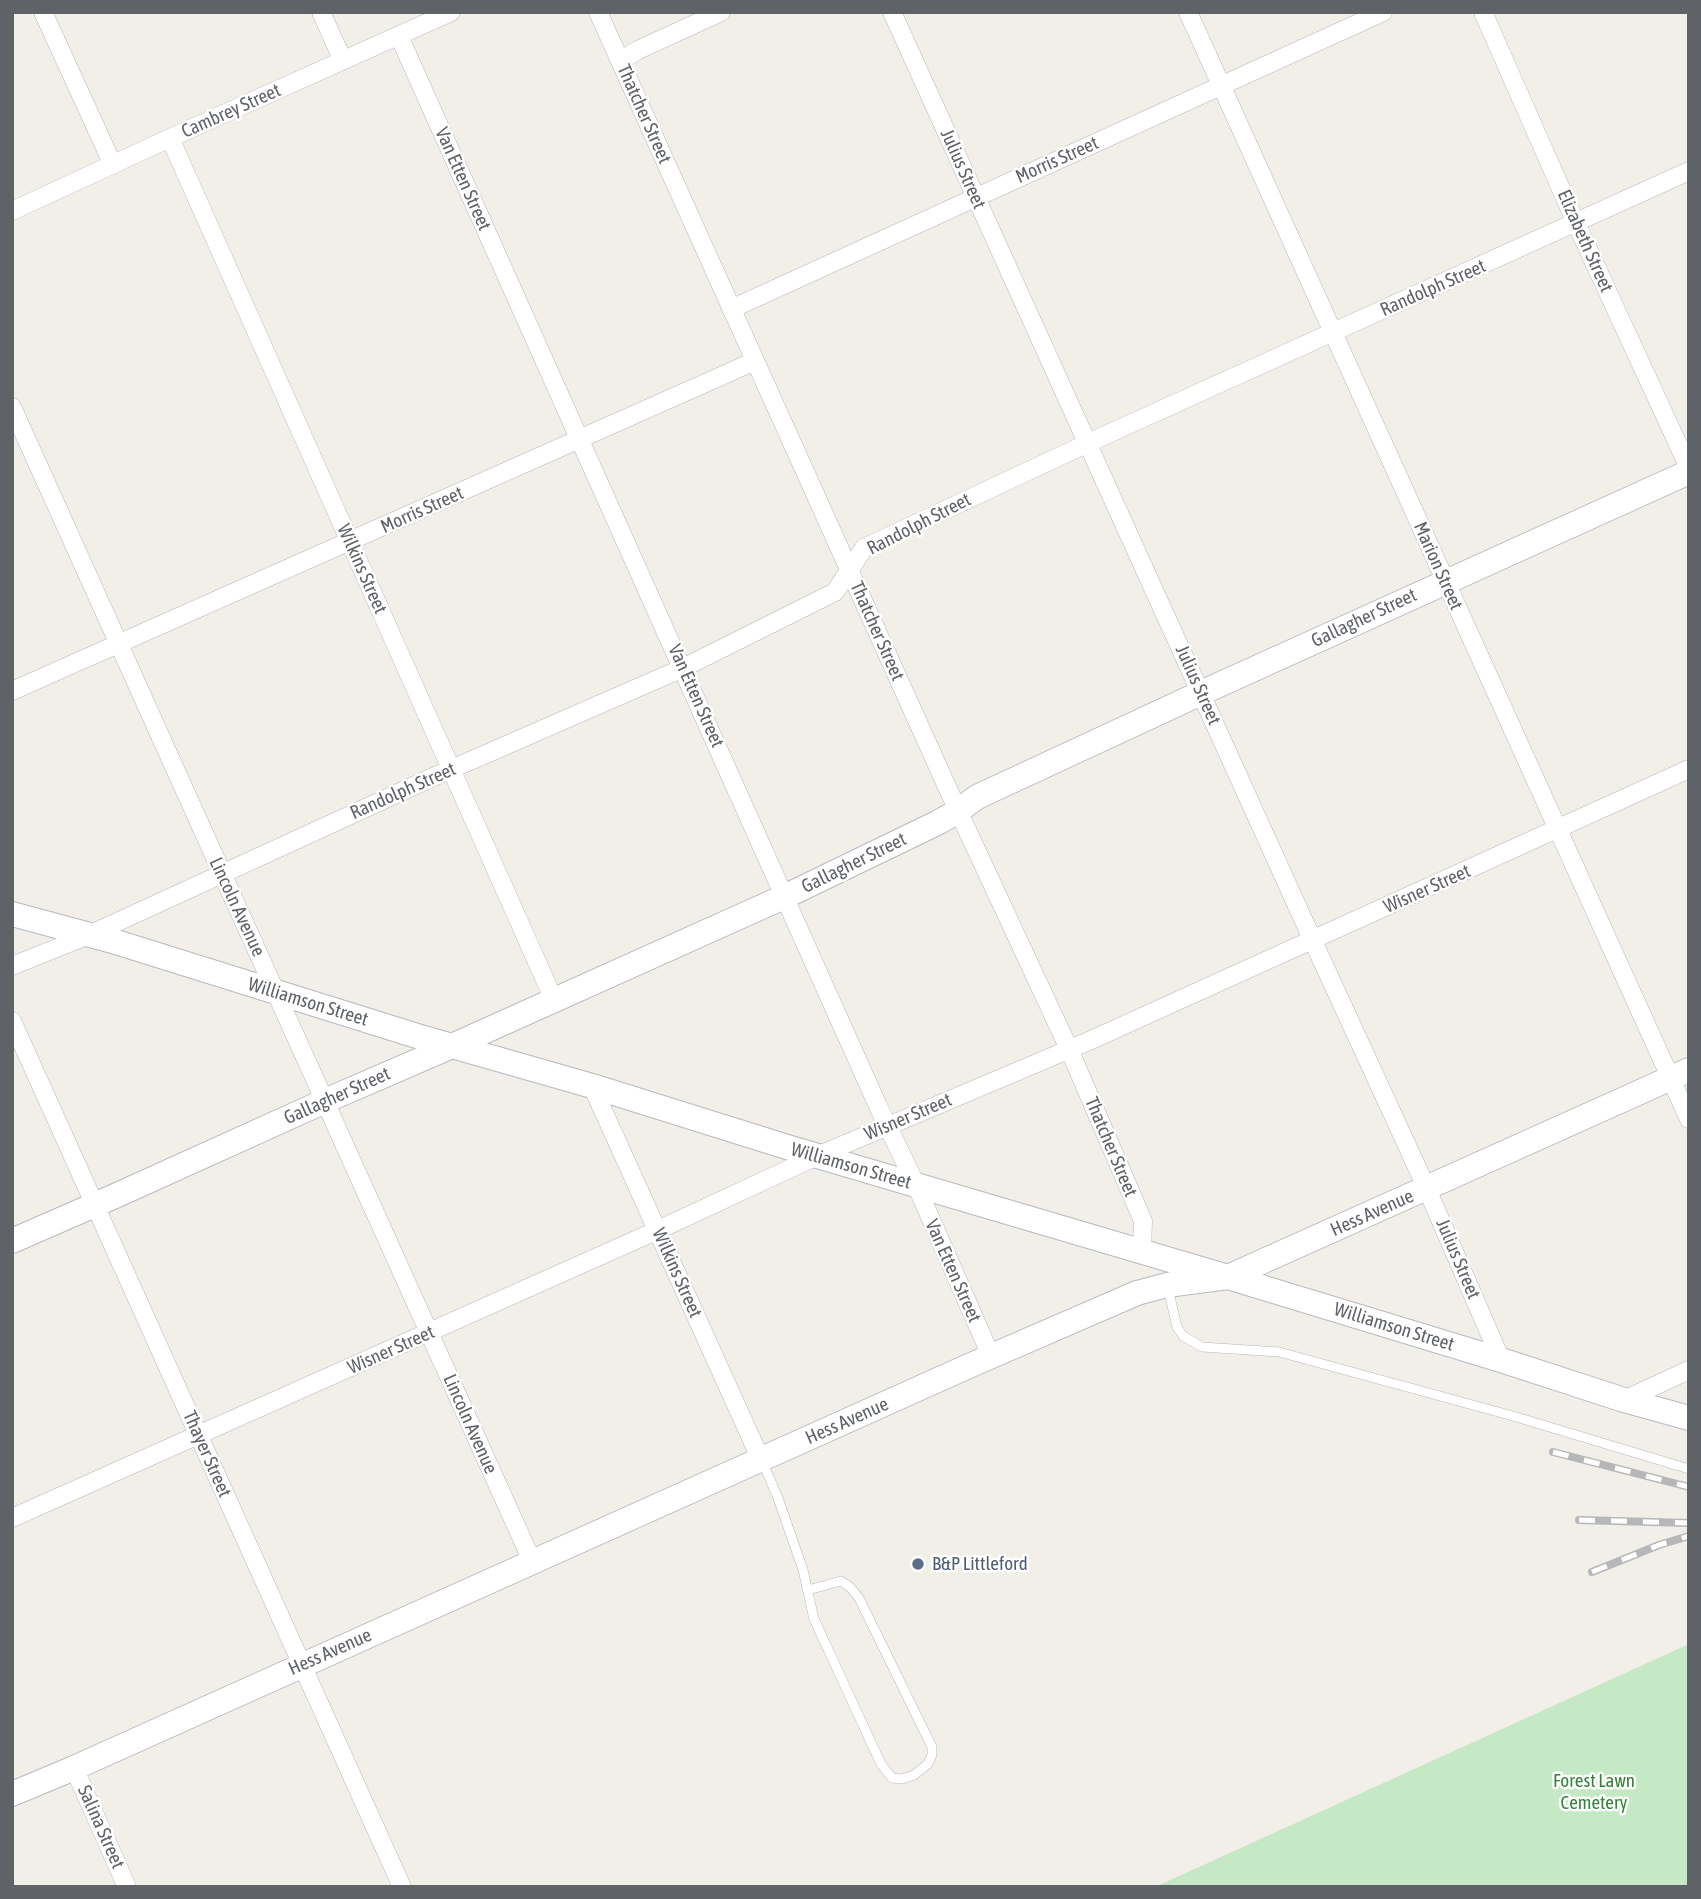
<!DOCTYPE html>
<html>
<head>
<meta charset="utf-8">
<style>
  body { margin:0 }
  #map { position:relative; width:1701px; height:1899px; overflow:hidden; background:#f1efe8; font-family:"Asap Condensed",sans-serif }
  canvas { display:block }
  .frame { position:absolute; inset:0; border:14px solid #5f6368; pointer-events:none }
</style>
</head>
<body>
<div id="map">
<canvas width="1701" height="1899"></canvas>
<div class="frame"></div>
</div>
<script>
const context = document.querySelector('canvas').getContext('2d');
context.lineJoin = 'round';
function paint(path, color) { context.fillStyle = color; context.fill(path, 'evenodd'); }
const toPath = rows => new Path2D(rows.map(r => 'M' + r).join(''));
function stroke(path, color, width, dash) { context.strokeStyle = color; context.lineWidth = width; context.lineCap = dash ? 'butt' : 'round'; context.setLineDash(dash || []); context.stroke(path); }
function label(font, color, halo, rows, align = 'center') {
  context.font = font + ' "Asap Condensed",sans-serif'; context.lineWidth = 5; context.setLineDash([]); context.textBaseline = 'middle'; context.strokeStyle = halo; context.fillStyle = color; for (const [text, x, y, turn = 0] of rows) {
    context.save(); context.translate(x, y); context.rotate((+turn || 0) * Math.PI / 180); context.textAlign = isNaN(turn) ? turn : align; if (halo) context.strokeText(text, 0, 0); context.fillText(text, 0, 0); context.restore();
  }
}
paint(toPath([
  [1689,1644,1689,1887,1155,1887]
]), '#c5e8c5');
const lane = toPath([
  [1168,1288,1177,1327,1183,1336,1202,1347,1279,1352,1513,1416,1689,1469],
  [762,1461,778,1498,803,1570,814,1619,881,1764,892,1778,902,1779,914,1775,928,1764,932,1755,932,1747,859,1598,850,1587,841,1581,808,1590]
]);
const street = toPath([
  [43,12,113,165],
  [321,12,343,61],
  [598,12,948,789,1069,1049,1143,1221,1142,1251],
  [892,12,1313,941,1427,1189,1501,1360],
  [1188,12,1689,1119],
  [1483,12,1576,223,1689,468],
  [399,36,878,1106,916,1185,991,1356],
  [620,61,638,50,721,12],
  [170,138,554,1000],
  [12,211,170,138,451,12],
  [731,309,1383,12],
  [12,407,532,1561],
  [12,691,755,361],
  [12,966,89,935,431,778,683,668,835,592,864,548,1088,443,1689,171],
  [12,1021,402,1887],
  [592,1086,761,1460],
  [1624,1400,1689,1370],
  [12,1518,658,1230,817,1156,1089,1041,1689,769],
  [74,1768,127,1887]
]);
const secondary = toPath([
  [12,914,116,942,417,1036,592,1086,787,1147,1228,1277,1501,1360,1624,1400,1689,1418],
  [12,1241,115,1196,325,1101,452,1046,786,896,939,822,958,811,977,797,1201,693,1689,472],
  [12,1794,74,1768,971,1365,1137,1293,1167,1285,1228,1277,1689,1070]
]);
stroke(lane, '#b5b8bc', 10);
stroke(street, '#b5b8bc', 19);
stroke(secondary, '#b6babf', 26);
stroke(lane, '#fff', 9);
stroke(street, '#fff', 18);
stroke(secondary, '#fff', 24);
const rail = toPath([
  [1553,1452,1689,1487],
  [1579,1520,1689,1523],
  [1592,1572,1659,1545,1689,1536]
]);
stroke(rail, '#b6b7b8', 8);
stroke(rail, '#fff', 5, [16]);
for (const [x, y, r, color] of [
  [918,1564,7,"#5c6f8a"]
]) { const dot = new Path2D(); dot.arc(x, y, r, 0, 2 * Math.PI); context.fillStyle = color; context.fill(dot); stroke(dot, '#fff', 2.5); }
label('19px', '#5f6368', '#fff', [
  ["Cambrey Street",231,111,-24],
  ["Thatcher Street",644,114,66],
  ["Morris Street",1057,160,-24],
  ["Julius Street",963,169,66],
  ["Van Etten Street",463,179,66],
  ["Elizabeth Street",1585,241,66],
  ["Randolph Street",1433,288,-24],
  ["Morris Street",422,510,-24],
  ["Randolph Street",919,524,-27],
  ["Marion Street",1438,566,66],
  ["Wilkins Street",362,569,66],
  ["Gallagher Street",1364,618,-25],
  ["Thatcher Street",877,631,66],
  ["Julius Street",1198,685,66],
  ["Van Etten Street",696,696,66],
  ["Randolph Street",403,791,-24],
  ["Gallagher Street",854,863,-26],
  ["Wisner Street",1427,889,-24],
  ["Lincoln Avenue",237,907,65],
  ["Williamson Street",308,1002,17],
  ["Gallagher Street",337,1096,-24],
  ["Wisner Street",908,1117,-23],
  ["Thatcher Street",1111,1147,67],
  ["Williamson Street",851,1166,16],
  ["Hess Avenue",1372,1213,-24],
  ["Julius Street",1458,1259,67],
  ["Van Etten Street",953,1271,66],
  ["Wilkins Street",677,1273,66],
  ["Williamson Street",1394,1327,17],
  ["Wisner Street",391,1350,-24],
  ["Hess Avenue",847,1421,-24],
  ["Lincoln Avenue",470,1424,66],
  ["Thayer Street",207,1454,66],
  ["Hess Avenue",330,1652,-24],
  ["Salina Street",101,1827,66]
]);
label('19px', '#4e5e75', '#fff', [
  ["B&P Littleford",932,1564]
], 'left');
label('19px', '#348238', '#fff', [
  ["Forest Lawn",1594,1781],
  ["Cemetery",1594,1803]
]);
</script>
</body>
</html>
